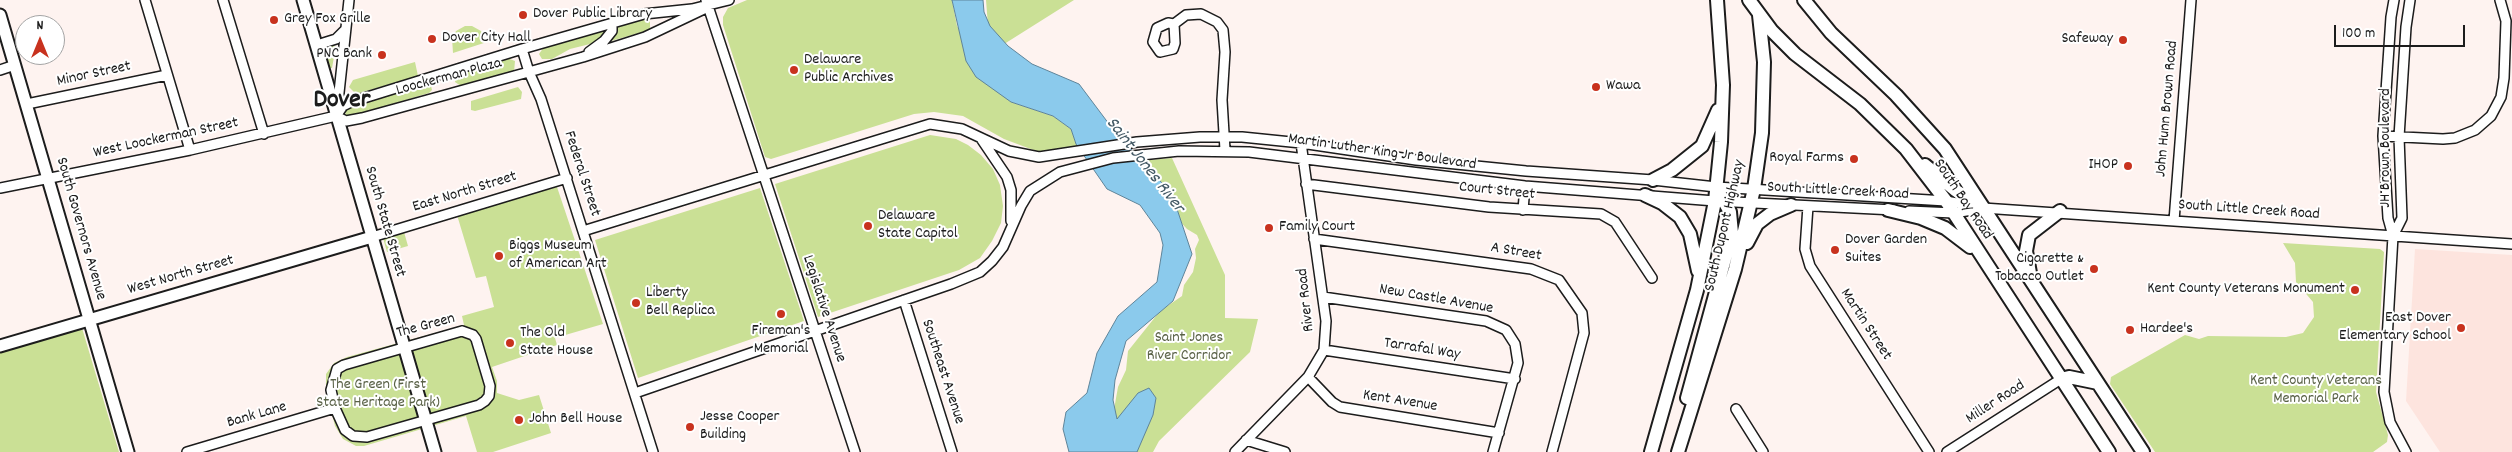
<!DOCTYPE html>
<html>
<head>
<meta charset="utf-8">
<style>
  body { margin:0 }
  #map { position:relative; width:2512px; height:452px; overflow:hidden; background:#fef3f0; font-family:Dekko,sans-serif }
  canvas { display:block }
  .north { position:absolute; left:15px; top:15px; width:50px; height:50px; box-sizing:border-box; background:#fff; border:1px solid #a4a4a4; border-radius:50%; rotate:0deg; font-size:14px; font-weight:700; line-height:20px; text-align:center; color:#1c1c1c }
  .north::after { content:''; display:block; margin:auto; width:18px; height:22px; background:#c8321e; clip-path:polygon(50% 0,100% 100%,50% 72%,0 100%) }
  .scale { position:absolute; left:2334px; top:25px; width:131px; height:22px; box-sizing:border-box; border:2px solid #1c1c1c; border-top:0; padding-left:6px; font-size:15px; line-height:18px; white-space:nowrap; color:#1c1c1c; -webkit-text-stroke:4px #fff; paint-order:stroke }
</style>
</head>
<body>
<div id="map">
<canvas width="2512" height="452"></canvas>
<div class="north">N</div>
<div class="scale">100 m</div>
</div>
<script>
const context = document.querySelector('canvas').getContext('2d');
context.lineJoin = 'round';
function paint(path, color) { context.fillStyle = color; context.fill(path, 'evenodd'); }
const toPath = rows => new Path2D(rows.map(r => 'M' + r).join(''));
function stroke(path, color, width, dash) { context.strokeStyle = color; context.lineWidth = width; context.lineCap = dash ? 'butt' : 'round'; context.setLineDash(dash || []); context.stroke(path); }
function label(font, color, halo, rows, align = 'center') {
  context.font = font + ' Dekko,sans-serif'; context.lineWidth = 4; context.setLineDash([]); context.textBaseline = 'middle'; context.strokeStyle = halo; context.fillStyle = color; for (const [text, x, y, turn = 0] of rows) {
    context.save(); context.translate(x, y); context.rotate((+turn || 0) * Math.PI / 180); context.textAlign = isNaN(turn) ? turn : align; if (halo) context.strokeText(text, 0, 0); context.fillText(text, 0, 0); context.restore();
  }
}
paint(toPath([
  [2415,249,2512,255,2512,452,2440,452,2406,401]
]), '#fde4de');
paint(toPath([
  [747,0,952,0,957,26,1011,102,1053,116,1071,129,1078,146,1046,152,1036,151,1004,139,963,116,934,112,914,114,771,159,765,157,723,25,723,17,728,8],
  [986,0,1074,0,1001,46,988,26],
  [642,18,647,18,650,22,650,28,646,31,611,41,610,39,618,25],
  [465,26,472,26,481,31,487,42,453,53,452,38,456,31],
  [605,30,603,37,594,43,570,49,552,59,542,59,539,54,544,47],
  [333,45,336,46,332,68,330,68,325,49],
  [507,58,515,61,514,72,468,85,461,86,455,82,456,75,459,72],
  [415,62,418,76,356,94,349,87,353,80],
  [424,85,431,86,432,90,429,93,349,117,345,116,346,109],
  [518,87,522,92,521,99,475,111,471,110,471,101],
  [930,135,956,139,968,145,981,155,993,169,1000,185,1003,206,1001,223,992,241,980,258,959,270,818,317,775,184],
  [1172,158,1225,275,1225,318,1258,319,1250,352,1159,441,1153,452,1120,452,1113,415,1118,387,1126,370,1128,351,1160,311,1182,296,1184,285,1193,272,1196,258,1195,249,1199,240,1197,235,1187,229,1147,186,1137,161],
  [557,187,603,324,555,338,557,345,492,367,497,381,497,393,519,400,539,395,551,433,493,452,477,452,466,416,364,446,356,446,343,439,335,426,326,391,326,374,334,363,347,357,464,325,462,316,494,307,486,276,476,278,457,215],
  [760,188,804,321,638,378,595,240],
  [404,232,408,246,387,252,383,238],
  [2283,243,2380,249,2384,252,2376,392,2388,435,2387,442,2373,452,2155,452,2110,384,2111,377,2185,335,2199,339,2208,336,2286,337,2303,333,2314,317,2313,302,2296,282,2295,263],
  [82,328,119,452,0,452,0,353]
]), '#cae095');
const water = toPath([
  [952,0,983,0,984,12,990,26,1008,46,1032,64,1079,84,1112,128,1172,194,1192,254,1173,301,1126,341,1115,380,1113,400,1117,419,1138,393,1149,388,1156,398,1153,415,1137,452,1069,452,1063,429,1066,412,1087,393,1097,353,1118,316,1157,282,1163,245,1160,233,1140,205,1107,189,1076,144,1071,129,1053,116,1011,102,976,77,966,61,952,0]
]);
paint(water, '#8bcaec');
stroke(water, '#5f8499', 1);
const minor = toPath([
  [145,0,190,150],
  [223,0,264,134],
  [706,0,855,452],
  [2394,0,2391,17,2383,136,2388,218,2393,236,2384,392,2390,422,2406,452],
  [1174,24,1175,43,1173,49,1160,52,1153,42,1157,28,1168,23,1174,24,1186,15,1201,14,1217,22,1223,30,1225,52,1222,100,1225,150],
  [317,45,336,39,345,30],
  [522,49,529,72,541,99,653,452],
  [589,52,604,41,612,31,612,23],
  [0,70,15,65],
  [27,104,167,75],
  [337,111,349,0],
  [336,116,343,106,351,102,522,49,644,14,692,9,729,0],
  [336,116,346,121,362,118,583,57,645,37,704,9],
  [2383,136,2443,139,2455,138,2475,130,2491,116,2501,97,2504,78,2506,21,2500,0],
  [982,140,1007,177,1011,190,1011,221],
  [1306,184,1489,207,1601,214,1615,222,1652,278],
  [0,188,190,150,336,116],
  [1808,206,1805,249,1810,266,1929,452],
  [1523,210,1525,186],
  [1909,211,1954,213,1978,209],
  [2174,221,2191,0],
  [583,231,930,124,962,129,1009,151,1039,157,1137,142,1200,137,1242,137,1301,143,1416,160,1526,171,1653,180,1716,187,1946,201,1983,208,2512,244],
  [2393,236,2402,218,2399,137,2406,27,2410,0],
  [372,237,567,178],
  [1314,239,1531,269,1559,280,1582,313,1584,333,1552,452],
  [1323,297,1486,321,1506,330,1515,344,1518,363,1493,452],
  [904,300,952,452],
  [462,331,473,335,476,339,490,386,489,396,485,401,479,405,367,437,353,436,345,430,335,408,331,390,337,369,344,365,462,331],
  [1324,350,1515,379],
  [1308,377,1332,402,1340,407,1499,433],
  [635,393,951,284,980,272,992,261,1003,247,1021,206,1030,191,1060,172,1113,158,1179,151,1249,152,1525,186,1715,201,1894,210],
  [1736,409,1763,452],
  [1246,440,1285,452],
  [187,452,335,408],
  [1235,452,1308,377,1324,350,1326,321,1301,143],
  [1947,452,2061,379]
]);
const major = toPath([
  [303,0,435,452],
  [0,15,128,452],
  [0,346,372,237]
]);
const highway = toPath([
  [1749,0,1772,31,1795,54,1860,104,1906,149,1946,201,2109,452],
  [1804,0,1831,33,1896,95,1945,149,2143,452],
  [1925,165,1955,190,1981,207],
  [1653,180,1672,170,1702,146,1718,110],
  [1645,195,1662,203,1680,217,1690,234,1698,271],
  [1888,210,1921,218,1945,228,1970,247],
  [1747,243,1757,224,1770,214,1791,205],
  [2030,273,2026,251,2029,235,2060,211],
  [2061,379,2069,377,2098,383],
  [1687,398,1732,233,1730,212,1716,187],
  [1651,452,1697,290,1715,201,1721,142,1723,85,1717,0],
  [1678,452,1735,269,1754,189,1762,133,1764,62,1759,15]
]);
stroke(minor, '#1c1c1c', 12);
stroke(major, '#1c1c1c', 15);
stroke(highway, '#1c1c1c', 16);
stroke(minor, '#fff', 9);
stroke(major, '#fff', 11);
stroke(highway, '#fff', 12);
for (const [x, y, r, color] of [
  [523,15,5,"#c8321e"],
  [274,20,5,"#c8321e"],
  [432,39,5,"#c8321e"],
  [2123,40,5,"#c8321e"],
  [382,55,5,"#c8321e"],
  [794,70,5,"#c8321e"],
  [1596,87,5,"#c8321e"],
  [1854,159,5,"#c8321e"],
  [2128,166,5,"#c8321e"],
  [868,226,5,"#c8321e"],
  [1269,228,5,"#c8321e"],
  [1835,250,5,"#c8321e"],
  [499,256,5,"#c8321e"],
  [2094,269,5,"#c8321e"],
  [2355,290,5,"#c8321e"],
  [636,303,5,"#c8321e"],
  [781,314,5,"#c8321e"],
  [2461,328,5,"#c8321e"],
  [2130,330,5,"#c8321e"],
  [510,343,5,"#c8321e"],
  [519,420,5,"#c8321e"],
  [690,427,5,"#c8321e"]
]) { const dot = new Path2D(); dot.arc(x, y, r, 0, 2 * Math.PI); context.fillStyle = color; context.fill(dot); stroke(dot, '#fff', 2); }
label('16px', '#1c1c1c', '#fff', [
  ["Dover Public Library",533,15],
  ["Grey Fox Grille",284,20],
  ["Dover City Hall",442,39],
  ["Safeway",2113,40,"right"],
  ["PNC Bank",372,55,"right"],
  ["Delaware",804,61],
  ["Public Archives",804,79],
  ["Wawa",1606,87],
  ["Royal Farms",1844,159,"right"],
  ["IHOP",2118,166,"right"],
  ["Delaware",878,217],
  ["State Capitol",878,235],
  ["Family Court",1279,228],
  ["Dover Garden",1845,241],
  ["Suites",1845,259],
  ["Biggs Museum",509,247],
  ["of American Art",509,265],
  ["Cigarette &",2084,260,"right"],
  ["Tobacco Outlet",2084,278,"right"],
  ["Kent County Veterans Monument",2345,290,"right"],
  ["Liberty",646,294],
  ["Bell Replica",646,312],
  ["East Dover",2451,319,"right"],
  ["Elementary School",2451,337,"right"],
  ["Hardee's",2140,330],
  ["Fireman's",781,332,"center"],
  ["Memorial",781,350,"center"],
  ["The Old",520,334],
  ["State House",520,352],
  ["Jesse Cooper",700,418],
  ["Building",700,436],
  ["John Bell House",529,420]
], 'left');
label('16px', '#1c1c1c', '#fff', [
  ["Minor Street",94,75,-12],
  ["Loockerman Plaza",449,78,-15],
  ["John Hunn Brown Road",2168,109,-85],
  ["West Loockerman Street",166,139,-12],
  ["JH Brown Boulevard",2387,148,-90],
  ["Martin Luther King Jr Boulevard",1382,153,8],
  ["Federal Street",581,174,72],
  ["Court Street",1497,192,6],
  ["South Little Creek Road",1838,192,3],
  ["East North Street",465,193,-17],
  ["South Bay Road",1962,200,56],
  ["South Little Creek Road",2249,211,4],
  ["South State Street",384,222,74],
  ["South Dupont Highway",1726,226,-77],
  ["South Governors Avenue",80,229,74],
  ["A Street",1516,253,10],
  ["West North Street",181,276,-16],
  ["River Road",1307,300,-96],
  ["New Castle Avenue",1436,300,10],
  ["Legislative Avenue",823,309,72],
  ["Martin Street",1865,325,57],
  ["The Green",426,327,-15],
  ["Tarrafal Way",1422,350,9],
  ["Southeast Avenue",942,372,72],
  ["Kent Avenue",1400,402,9],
  ["Miller Road",1996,403,-33],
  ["Bank Lane",257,416,-16]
]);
label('16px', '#596146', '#fff', [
  ["Saint Jones",1189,339],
  ["River Corridor",1189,357],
  ["Kent County Veterans",2316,382],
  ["Memorial Park",2316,400],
  ["The Green (First",378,386],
  ["State Heritage Park)",378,404]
]);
label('italic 18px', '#435965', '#fff', [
  ["Saint Jones River",1144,166,52]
]);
label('bold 26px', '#1c1c1c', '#fff', [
  ["Dover",342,102]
]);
</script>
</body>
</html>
